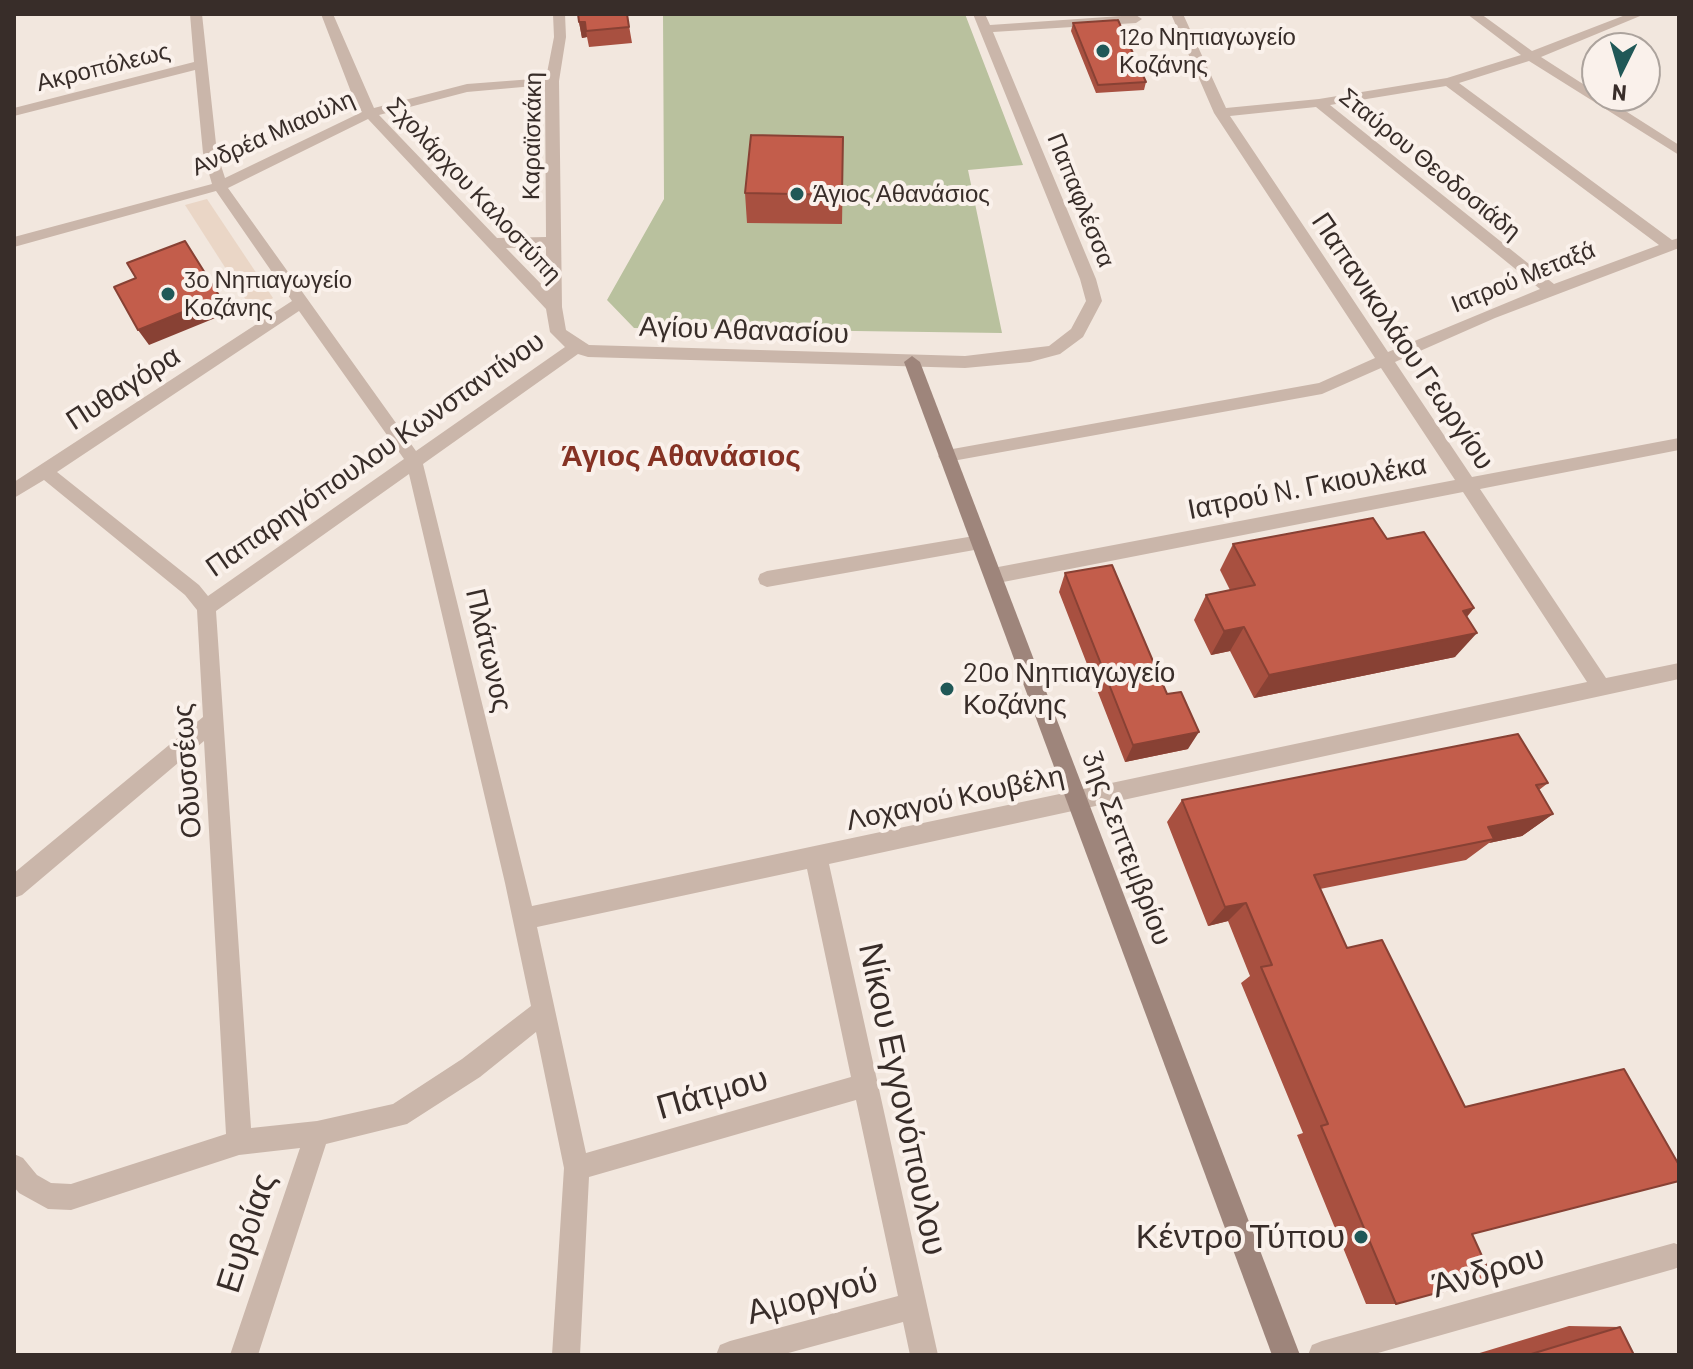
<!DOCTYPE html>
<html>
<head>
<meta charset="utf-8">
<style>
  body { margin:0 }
  #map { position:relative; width:1693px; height:1369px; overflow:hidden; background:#f2e7de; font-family:Barlow,sans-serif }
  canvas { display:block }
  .frame { position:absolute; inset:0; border:16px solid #382d29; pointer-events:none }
  .north { position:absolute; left:1581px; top:32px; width:80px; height:80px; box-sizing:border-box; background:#faf1eb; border:2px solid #aca39d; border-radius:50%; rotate:185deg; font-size:22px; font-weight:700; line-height:32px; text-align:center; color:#382d29 }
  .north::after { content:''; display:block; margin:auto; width:28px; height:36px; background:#205857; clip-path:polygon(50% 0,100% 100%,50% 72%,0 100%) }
</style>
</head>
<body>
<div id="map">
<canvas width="1693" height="1369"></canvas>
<div class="frame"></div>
<div class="north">N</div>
</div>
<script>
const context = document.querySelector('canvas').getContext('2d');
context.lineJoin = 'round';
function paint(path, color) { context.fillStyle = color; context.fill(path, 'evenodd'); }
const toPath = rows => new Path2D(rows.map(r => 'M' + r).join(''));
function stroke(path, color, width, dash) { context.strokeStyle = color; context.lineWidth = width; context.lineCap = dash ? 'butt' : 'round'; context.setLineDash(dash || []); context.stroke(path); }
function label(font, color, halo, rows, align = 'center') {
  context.font = font + ' Barlow,sans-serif'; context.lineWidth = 8; context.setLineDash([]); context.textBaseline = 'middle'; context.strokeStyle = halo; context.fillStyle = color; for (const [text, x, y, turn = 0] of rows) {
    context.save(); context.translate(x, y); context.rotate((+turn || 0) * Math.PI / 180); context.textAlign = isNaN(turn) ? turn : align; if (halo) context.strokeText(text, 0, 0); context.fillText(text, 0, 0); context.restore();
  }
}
paint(toPath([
  [663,14,965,14,1023,165,968,170,1002,333,634,328,607,300,664,199]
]), '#b9c19e');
paint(toPath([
  [207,199,273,298,253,311,185,205]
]), '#ead6c6');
paint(toPath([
  [190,14,202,14,217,153,225,178,362,112,351,92,321,14,333,14,374,108,467,84,546,78,554,37,553,14,565,14,566,37,559,81,562,307,566,330,589,345,965,356,1049,346,1071,329,1086,301,1080,279,973,14,985,14,990,25,1136,15,1142,19,1136,23,993,32,1096,279,1102,301,1083,337,1060,354,1030,362,965,368,588,357,578,354,423,464,532,906,1587,682,1463,492,993,584,986,581,984,576,986,571,993,568,1455,480,1381,368,1322,394,947,462,941,461,938,456,947,450,1319,383,1375,358,1214,113,1171,14,1183,14,1226,108,1319,99,1447,78,1521,55,1467,14,1481,14,1532,51,1628,14,1645,14,1541,57,1597,93,1597,96,1602,96,1679,145,1679,155,1529,61,1459,83,1672,240,1679,238,1679,248,1495,318,1395,362,1472,477,1679,438,1679,450,1480,489,1606,678,1679,663,1679,679,829,864,938,1355,910,1355,903,1322,781,1355,716,1355,720,1345,730,1341,898,1296,856,1100,589,1177,580,1355,552,1355,564,1168,536,1032,480,1077,407,1124,326,1144,258,1355,230,1355,300,1148,239,1155,71,1210,48,1209,19,1193,14,1187,14,1154,23,1158,37,1175,51,1183,71,1184,226,1134,204,741,22,895,14,898,14,873,203,717,197,610,185,595,44,480,14,498,14,482,292,301,216,191,14,247,14,237,212,184,203,153,195,70,14,116,14,108,194,62,190,14],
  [545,85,546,237,497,238,379,115,467,92,545,85],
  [1446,86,1659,245,1554,284,1330,105,1446,86],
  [1316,107,1540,289,1388,352,1230,116,1316,107],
  [368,119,546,309,550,332,565,347,416,451,228,188,368,119],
  [546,247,546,289,506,248,546,247],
  [299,311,404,459,208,596,199,585,57,472,299,311],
  [409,474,505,883,531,1006,462,1059,393,1104,317,1121,251,1128,216,611,409,474],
  [807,869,851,1077,586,1153,537,927,807,869],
  [980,535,989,542,980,549,767,587,760,584,758,579,760,574,767,571,980,535],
  [1674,1243,1679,1245,1679,1267,1674,1269,1371,1355,1308,1355,1312,1345,1322,1341,1674,1243]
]), '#cab6aa');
paint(toPath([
  [912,356,920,362,1300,1355,1272,1355,904,362,912,356]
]), '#9e857b');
paint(toPath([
  [627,14,632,43,589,47,587,37,582,38,579,22],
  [1073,23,1146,82,1144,90,1096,93,1071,31],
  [843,166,842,224,747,223,745,193],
  [1387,539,1474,608,1467,617,1455,657,1254,698,1230,651,1211,655,1194,620,1206,595,1230,590,1220,570,1233,544],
  [1065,573,1188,749,1125,762,1059,592],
  [1548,783,1539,790,1553,814,1522,836,1489,843,1466,860,1320,889,1472,1234,1396,1304,1366,1304,1297,1135,1303,1133,1241,983,1250,976,1228,921,1208,926,1167,822,1182,800],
  [1569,1326,1620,1327,1634,1355,1473,1355]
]), '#a85040');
paint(toPath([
  [579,22,585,22,587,37,582,38],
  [220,297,230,312,149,345,138,330],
  [1474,608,1452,633,1463,611],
  [1244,627,1230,651,1211,655,1224,631],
  [1477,633,1455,657,1254,698,1269,675],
  [1199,732,1188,749,1125,762,1133,745],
  [1553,814,1522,836,1489,843,1494,839,1488,827],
  [1246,903,1228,921,1208,926,1225,907]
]), '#884134');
const building = toPath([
  [578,14,627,14,629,27,586,31,585,22,579,22,578,14],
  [1118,20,1146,82,1098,85,1073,23,1118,20],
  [751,135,843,137,842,195,745,193,751,135],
  [185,241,220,297,138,330,114,287,136,278,127,263,185,241],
  [1373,518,1387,539,1424,532,1474,608,1463,611,1477,633,1269,675,1244,627,1224,631,1206,595,1255,585,1233,544,1373,518],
  [1112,565,1167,694,1181,692,1199,732,1133,745,1065,573,1112,565],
  [1518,734,1548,783,1536,785,1553,814,1488,827,1494,839,1314,875,1347,948,1382,940,1465,1107,1624,1069,1679,1165,1679,1181,1472,1234,1492,1278,1396,1304,1321,1126,1328,1124,1261,967,1272,965,1246,903,1225,907,1182,800,1518,734],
  [1620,1327,1634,1355,1528,1355,1620,1327]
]);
paint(building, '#c35d4b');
stroke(building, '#884134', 2);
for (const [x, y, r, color] of [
  [1103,51,8,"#205857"],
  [797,194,8,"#205857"],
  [168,294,8,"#205857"],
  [947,689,8,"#205857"],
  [1361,1237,8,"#205857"]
]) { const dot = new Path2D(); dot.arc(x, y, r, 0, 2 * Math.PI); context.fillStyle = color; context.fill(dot); stroke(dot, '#faf1eb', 3); }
label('24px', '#382d29', '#faf1eb', [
  ["12ο Νηπιαγωγείο",1119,37],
  ["Κοζάνης",1119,65],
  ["Άγιος Αθανάσιος",813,194],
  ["3ο Νηπιαγωγείο",184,280],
  ["Κοζάνης",184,308]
], 'left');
label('24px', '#382d29', '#faf1eb', [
  ["Ακροπόλεως",103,67,-14],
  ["Ανδρέα Μιαούλη",273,133,-24],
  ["Καραϊσκάκη",532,136,-89],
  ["Σταύρου Θεοδοσιάδη",1430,164,39],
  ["Σχολάρχου Καλοστύπη",474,190,47],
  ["Παπαφλέσσα",1081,200,68],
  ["Ιατρού Μεταξά",1523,277,-22]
]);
label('28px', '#382d29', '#faf1eb', [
  ["Αγίου Αθανασίου",744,330,2],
  ["Παπανικολάου Γεωργίου",1403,341,56],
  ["Πυθαγόρα",123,388,-33],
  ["Παπαρηγόπουλου Κωνσταντίνου",375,454,-35],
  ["Ιατρού N. Γκιουλέκα",1307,487,-11],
  ["Πλάτωνος",489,650,77],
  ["Οδυσσέως",187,771,-94],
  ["Λοχαγού Κουβέλη",955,798,-12],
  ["3ης Σεπτεμβρίου",1127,848,69]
]);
label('28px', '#382d29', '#faf1eb', [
  ["20ο Νηπιαγωγείο",963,673],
  ["Κοζάνης",963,705]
], 'left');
label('bold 30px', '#853224', '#faf1eb', [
  ["Άγιος Αθανάσιος",681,456]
]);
label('34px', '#382d29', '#faf1eb', [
  ["Πάτμου",712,1093,-16],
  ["Νίκου Εγγονόπουλου",903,1099,78],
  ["Ευβoίας",246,1233,-72],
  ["Άνδρου",1488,1271,-16],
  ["Αμοργού",812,1296,-15]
]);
label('34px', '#382d29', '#faf1eb', [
  ["Κέντρο Τύπου",1345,1237]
], 'right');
</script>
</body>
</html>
